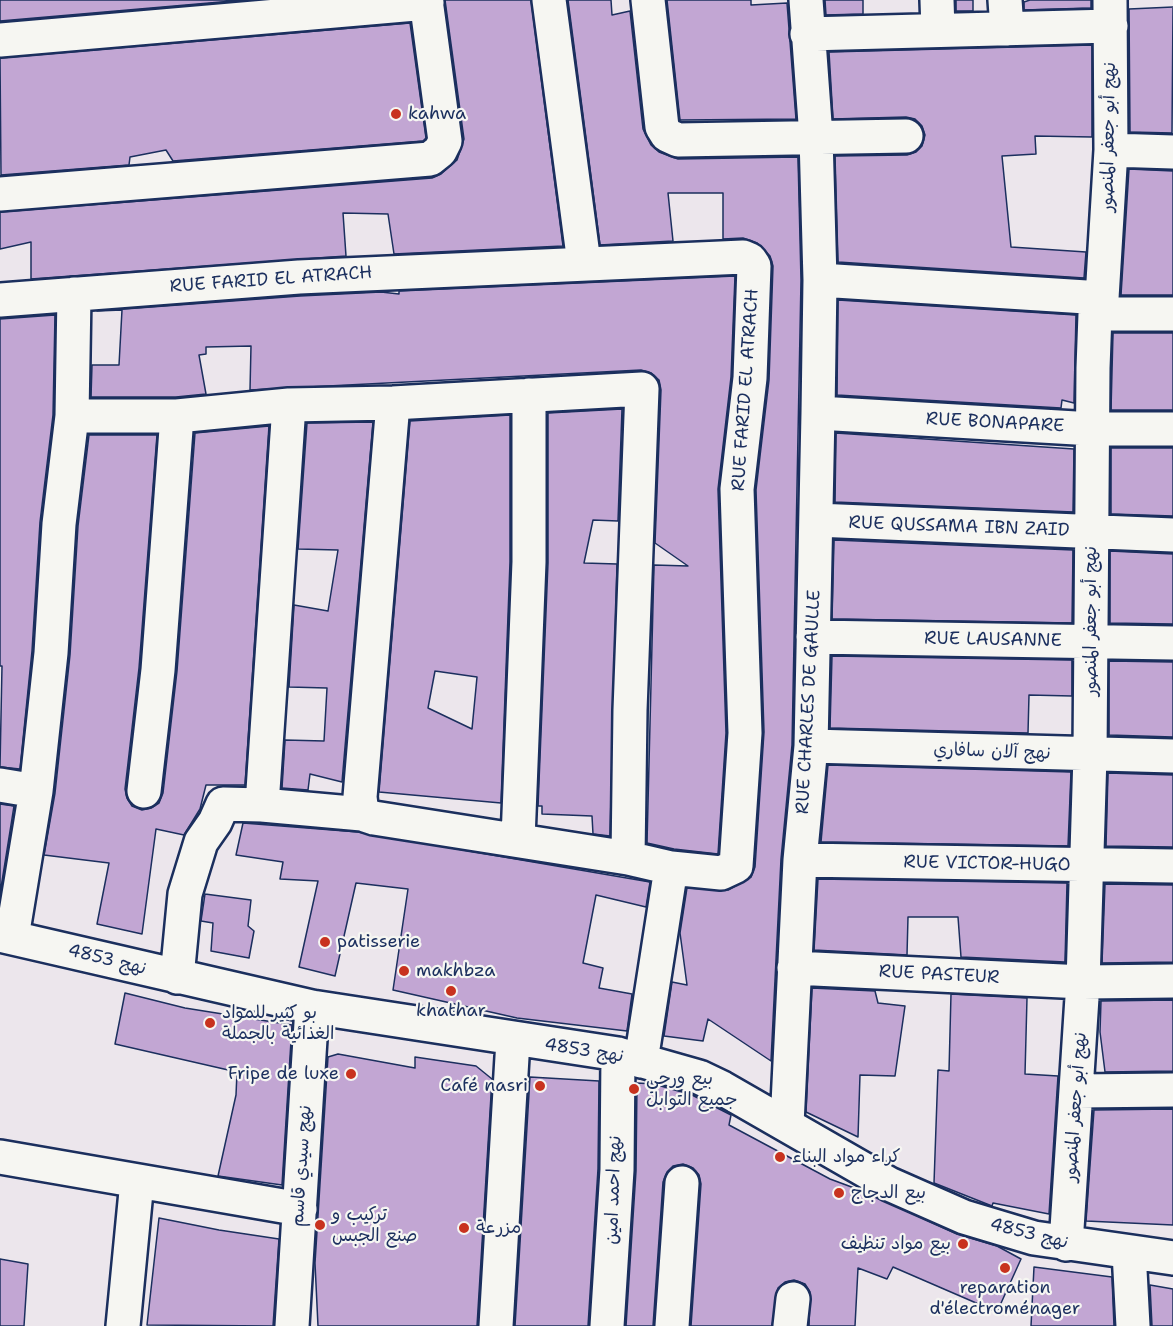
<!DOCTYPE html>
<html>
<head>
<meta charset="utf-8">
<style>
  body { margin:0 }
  canvas { display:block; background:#ece6ec }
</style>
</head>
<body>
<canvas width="1173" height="1326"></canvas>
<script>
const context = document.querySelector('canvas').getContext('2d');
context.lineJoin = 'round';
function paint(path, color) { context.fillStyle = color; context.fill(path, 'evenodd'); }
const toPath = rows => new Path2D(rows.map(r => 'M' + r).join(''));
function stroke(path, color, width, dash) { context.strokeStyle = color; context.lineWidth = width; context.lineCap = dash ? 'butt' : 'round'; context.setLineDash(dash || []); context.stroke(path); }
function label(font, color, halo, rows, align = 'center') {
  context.font = font + ' "Shantell Sans","Playpen Sans Arabic",sans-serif'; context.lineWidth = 4.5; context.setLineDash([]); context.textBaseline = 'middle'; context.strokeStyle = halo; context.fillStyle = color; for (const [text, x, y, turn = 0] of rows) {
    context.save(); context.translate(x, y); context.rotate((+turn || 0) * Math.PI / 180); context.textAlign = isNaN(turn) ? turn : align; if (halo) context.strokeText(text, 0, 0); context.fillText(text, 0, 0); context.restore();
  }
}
const building = toPath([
  [0,0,244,0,0,21,0,0],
  [445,0,531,0,563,246,394,254,388,214,343,213,346,256,31,279,31,242,0,249,0,212,432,178,441,174,457,160,464,139,445,0],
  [568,0,611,0,612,15,630,11,643,129,651,145,659,152,678,159,798,157,801,280,792,745,781,859,771,1061,708,1019,703,1041,664,1036,672,982,687,985,680,933,687,888,728,890,751,877,755,867,764,732,756,490,769,380,773,266,770,256,757,243,743,238,723,239,723,193,668,193,673,241,600,245,568,0],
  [667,0,751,0,751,5,787,3,796,119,680,120,667,0],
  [825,0,863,0,863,14,826,15,825,0],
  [956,0,973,0,973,11,956,11,956,0],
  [1030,0,1091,0,1091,8,1024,10,1024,2,1030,0],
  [1173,7,1172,133,1130,132,1129,9,1173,7],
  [410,23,426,138,423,141,173,161,166,150,130,157,129,165,1,175,0,58,410,23],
  [1092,45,1092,137,1035,136,1036,154,1002,156,1011,247,1086,252,1084,278,838,262,835,156,907,155,916,152,922,146,925,135,922,126,915,119,906,117,833,119,829,52,1092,45],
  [1129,169,1173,171,1173,295,1121,295,1129,169],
  [735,276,731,377,718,489,726,733,718,854,674,849,647,843,654,565,688,566,655,543,661,390,659,380,651,373,641,370,250,390,251,346,206,347,206,354,199,355,206,394,176,397,91,397,92,365,119,365,122,310,97,311,300,296,381,292,399,294,399,291,735,276],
  [838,300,1076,315,1074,403,1062,400,1061,408,837,395,838,300],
  [55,315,53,415,40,522,32,651,20,769,0,767,2,666,0,666,0,319,55,315],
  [1113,333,1173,333,1173,410,1111,410,1113,333],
  [622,409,618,521,593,520,584,563,617,564,610,836,593,834,592,816,542,814,542,806,538,806,548,563,548,413,622,409],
  [510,415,510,562,501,803,379,792,410,421,510,415],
  [435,671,477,677,472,729,428,708,435,671],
  [373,422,342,782,310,774,308,790,282,788,285,740,324,741,327,688,289,687,294,605,328,611,338,550,298,549,307,423,373,422],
  [269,426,245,785,206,785,200,809,184,835,156,829,142,934,97,924,109,863,44,855,55,793,70,655,78,526,89,435,157,435,139,668,125,789,127,798,132,806,142,810,151,808,159,803,163,793,177,671,195,433,269,426],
  [836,433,1074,449,1073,512,835,502,836,433],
  [1111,448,1173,448,1173,516,1111,514,1111,448],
  [834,540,1073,550,1072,623,832,619,834,540],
  [1110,551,1173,554,1173,624,1110,623,1110,551],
  [832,656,1072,660,1072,696,1029,695,1028,733,830,728,832,656],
  [1109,661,1173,662,1173,737,1109,735,1109,661],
  [828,765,1071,772,1068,846,821,842,828,765],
  [1108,773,1173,775,1173,847,1106,846,1108,773],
  [0,804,14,806,0,894,0,804],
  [243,823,358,832,650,882,646,907,596,895,583,963,603,968,599,988,632,994,627,1031,517,1018,393,990,408,889,356,883,335,976,299,967,318,881,280,879,283,862,236,855,243,823],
  [818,879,1067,883,1065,962,961,957,958,917,908,917,907,955,814,950,818,879],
  [1105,884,1173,885,1173,962,1102,963,1105,884],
  [205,894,251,900,248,926,254,931,249,958,211,951,213,923,201,921,205,894],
  [812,988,875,991,878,1003,905,1006,895,1076,860,1075,858,1137,806,1112,812,988],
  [125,993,185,1008,292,1025,282,1185,218,1176,236,1095,237,1072,115,1044,125,993],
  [951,994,1027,998,1025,1074,1058,1076,1049,1214,993,1203,992,1206,934,1183,938,1070,949,1071,951,994],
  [1173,1000,1173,1071,1105,1072,1100,1032,1101,1001,1173,1000],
  [338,1054,415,1068,415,1057,476,1066,492,1079,477,1326,318,1326,315,1263,328,1057,338,1054],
  [530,1077,599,1081,598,1169,588,1326,515,1326,530,1077],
  [637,1083,654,1084,692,1095,731,1115,729,1125,830,1179,865,1192,957,1234,997,1246,1021,1259,997,1312,893,1267,887,1279,858,1268,855,1326,809,1326,810,1292,805,1284,794,1280,785,1282,778,1288,772,1326,691,1326,701,1184,699,1175,693,1168,683,1164,673,1166,667,1172,663,1182,653,1326,626,1326,636,1171,637,1083],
  [1173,1109,1173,1225,1086,1221,1094,1110,1173,1109],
  [159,1218,219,1230,279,1239,273,1326,147,1325,159,1218],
  [0,1259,28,1264,24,1326,0,1326,0,1259],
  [1034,1267,1112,1277,1114,1326,1031,1326,1034,1267],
  [1150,1285,1173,1289,1173,1326,1152,1326,1150,1285]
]);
paint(building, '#c2a6d3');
stroke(building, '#1b2f5e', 1.5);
const minor = toPath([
  [549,0,584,263],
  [648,0,662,127,667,135,678,140,906,136],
  [937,0,938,30],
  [1005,0,1007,29],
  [807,34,1111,26],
  [0,40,427,3],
  [1111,150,1173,152],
  [0,194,430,159,440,151,445,141,426,0],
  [820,280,1102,298],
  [0,300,299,277,743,257,750,260,754,266,750,378,737,489,745,733,736,866,721,873,671,868,641,1061],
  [1095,314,1173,314],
  [818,413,1093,429,1173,429],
  [72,416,177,416,289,405,393,403,642,389,630,710,628,858,671,868],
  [816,520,1173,535],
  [813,637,1173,643],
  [811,746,1173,756],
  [0,785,36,791],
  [144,791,158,670,177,416],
  [262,805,362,814,374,818,628,858],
  [362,814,360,797,393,403],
  [518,839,529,562,529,395],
  [800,860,1173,866],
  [0,935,312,1007,618,1054,699,1077,722,1088,889,1184,964,1217,1034,1238,1173,1258],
  [12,937,36,791,51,653,59,524,72,416,74,294],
  [794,968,1083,982,1173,981],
  [177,977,185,894,201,842,215,822,223,804,262,805,289,405],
  [1077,1091,1173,1090],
  [787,1124,800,860,811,746,818,413,820,280,816,137,806,0],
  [0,1157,300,1209],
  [1066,1244,1083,982,1090,755,1093,368,1095,314,1102,298,1111,150,1110,0],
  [1129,1252,1133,1326],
  [123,1326,137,1181],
  [292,1326,312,1007],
  [496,1326,513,1040],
  [607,1326,617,1170,618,1054],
  [672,1326,682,1183],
  [790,1326,793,1299]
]);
stroke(minor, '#1b2f5e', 38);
stroke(minor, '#f6f6f2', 33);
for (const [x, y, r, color] of [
  [396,114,6,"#c8321e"],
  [325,942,6,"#c8321e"],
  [404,971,6,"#c8321e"],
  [451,991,6,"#c8321e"],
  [210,1023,6,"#c8321e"],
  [351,1074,6,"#c8321e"],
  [540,1086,6,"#c8321e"],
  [634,1089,6,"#c8321e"],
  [780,1157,6,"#c8321e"],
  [839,1193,6,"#c8321e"],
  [320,1225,6,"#c8321e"],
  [464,1228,6,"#c8321e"],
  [963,1244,6,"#c8321e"],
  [1005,1268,6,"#c8321e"]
]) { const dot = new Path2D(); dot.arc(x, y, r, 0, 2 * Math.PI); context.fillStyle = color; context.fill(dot); stroke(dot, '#f6f6f2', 2); }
label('18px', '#1b2f5e', '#f6f6f2', [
  ["kahwa",408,114],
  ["patisserie",337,942],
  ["makhbza",416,971],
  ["khathar",451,1011,"center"],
  ["بو كثير للمواد",222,1013],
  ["الغذائية بالجملة",222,1034],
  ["Fripe de luxe",339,1074,"right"],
  ["بيع ورحي",646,1079],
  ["جميع التوابل",646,1100],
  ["Café nasri",528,1086,"right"],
  ["كراء مواد البناء",792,1157],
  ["بيع الدجاج",851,1193],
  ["تركيب و",332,1215],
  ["صنع الجبس",332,1236],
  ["مزرعة",476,1228],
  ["بيع مواد تنظيف",951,1244,"right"],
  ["reparation",1005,1288,"center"],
  ["d'électroménager",1005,1309,"center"]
], 'left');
label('18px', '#1b2f5e', '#f6f6f2', [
  ["نهج أبو جعفر المنصور",1109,137,-89],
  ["RUE FARID EL ATRACH",271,280,-4],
  ["RUE FARID EL ATRACH",746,390,-86],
  ["RUE BONAPARE",995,423,3],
  ["RUE QUSSAMA IBN ZAID",959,527,2],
  ["نهج أبو جعفر المنصور",1091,621,-90],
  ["RUE LAUSANNE",993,640,1],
  ["RUE CHARLES DE GAULLE",809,702,-87],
  ["نهج آلان سافاري",992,752,2],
  ["RUE VICTOR-HUGO",987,864,1],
  ["نهج 4853",107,960,14],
  ["RUE PASTEUR",939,975,3],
  ["نهج 4853",584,1051,9],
  ["نهج أبو جعفر المنصور",1076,1107,-86],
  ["نهج سيدي قاسم",302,1166,-86],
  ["نهج احمد امين",614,1190,-88],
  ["نهج 4853",1029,1234,14]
]);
</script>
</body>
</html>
